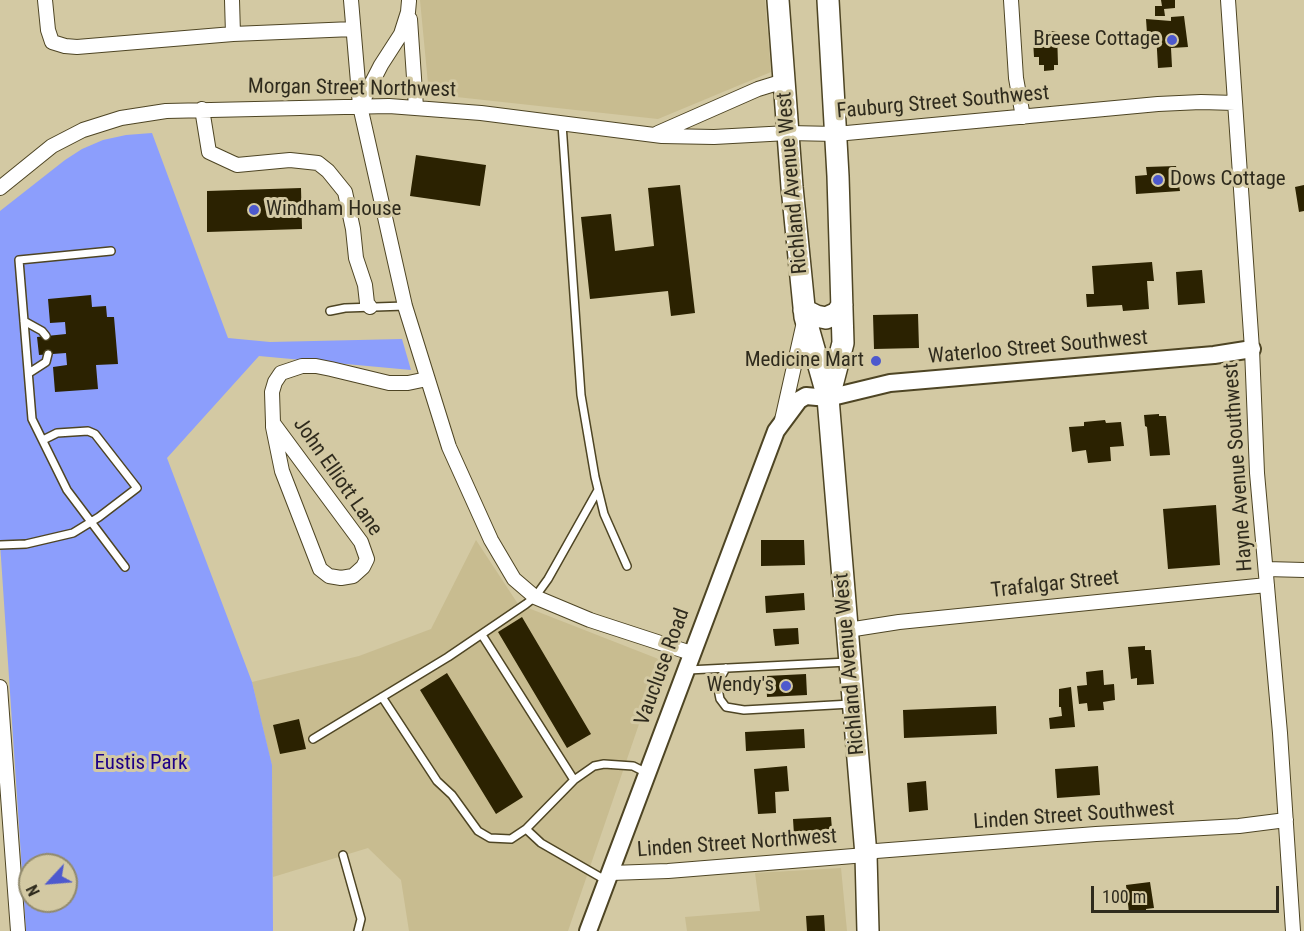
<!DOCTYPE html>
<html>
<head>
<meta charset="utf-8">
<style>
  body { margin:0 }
  #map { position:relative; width:1304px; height:931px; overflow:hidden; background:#d3c9a3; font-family:"Roboto Condensed",sans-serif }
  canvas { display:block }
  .north { position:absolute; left:18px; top:853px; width:60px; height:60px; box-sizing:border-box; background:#d3c9a3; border:2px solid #918a6d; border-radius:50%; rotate:244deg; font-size:16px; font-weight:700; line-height:24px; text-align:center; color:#2f2b1d }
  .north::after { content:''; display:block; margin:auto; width:21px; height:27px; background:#4d59ce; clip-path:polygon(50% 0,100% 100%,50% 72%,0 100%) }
  .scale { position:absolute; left:1091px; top:886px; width:188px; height:27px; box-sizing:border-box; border:3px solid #2f2b1d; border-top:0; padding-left:8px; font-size:18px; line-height:21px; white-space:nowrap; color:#2f2b1d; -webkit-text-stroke:4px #d3c9a3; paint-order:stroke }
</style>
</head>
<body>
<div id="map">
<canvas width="1304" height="931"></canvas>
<div class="north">N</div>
<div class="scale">100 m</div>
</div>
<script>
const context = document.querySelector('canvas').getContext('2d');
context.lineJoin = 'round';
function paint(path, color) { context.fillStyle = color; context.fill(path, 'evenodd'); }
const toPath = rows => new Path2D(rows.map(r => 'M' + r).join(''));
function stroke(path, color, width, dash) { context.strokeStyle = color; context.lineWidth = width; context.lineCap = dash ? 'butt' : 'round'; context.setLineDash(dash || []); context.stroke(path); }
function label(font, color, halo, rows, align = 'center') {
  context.font = font + ' "Roboto Condensed",sans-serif'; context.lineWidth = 6; context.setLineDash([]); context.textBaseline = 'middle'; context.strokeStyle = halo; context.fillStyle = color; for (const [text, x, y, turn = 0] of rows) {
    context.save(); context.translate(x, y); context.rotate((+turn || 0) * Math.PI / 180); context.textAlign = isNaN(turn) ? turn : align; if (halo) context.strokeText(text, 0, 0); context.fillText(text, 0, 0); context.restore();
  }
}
paint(toPath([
  [420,0,765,0,771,72,658,119,429,94],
  [476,540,518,604,661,660,568,931,409,931,401,880,368,848,273,877,272,766,252,682,359,656,431,629],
  [841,868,847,931,687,931,685,917,760,911,755,873]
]), '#c8bc90');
paint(toPath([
  [152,133,228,338,270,342,402,339,411,370,259,356,167,458,252,682,272,765,273,931,26,931,0,543,0,211,65,160,82,149,103,140,126,135],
  [30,865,66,865,66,901,30,901]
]), '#8c9efc');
paint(toPath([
  [1161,0,1175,0,1175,8,1164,9,1165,16,1155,16,1155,6,1162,6],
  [1184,16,1188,47,1171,48,1172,67,1158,68,1156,32,1147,33,1146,19,1171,21,1171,17],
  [1038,31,1057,31,1058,65,1054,65,1054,70,1044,71,1044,65,1039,65,1039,57,1034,57,1033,40,1038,39],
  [416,155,486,165,480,206,410,196],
  [1176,166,1177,171,1181,170,1182,184,1179,185,1180,191,1136,194,1135,176,1147,175,1146,167],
  [680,185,695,313,671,316,668,291,590,299,581,217,611,214,615,251,654,246,648,188],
  [1304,185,1304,211,1299,212,1295,187],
  [301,188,302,229,207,232,207,191],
  [1152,262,1154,281,1147,281,1149,309,1123,311,1122,305,1087,307,1086,294,1094,294,1092,266],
  [1202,270,1205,303,1178,305,1176,272],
  [91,295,92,307,106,306,107,317,114,317,118,364,96,365,98,389,55,392,53,367,67,365,66,353,39,355,37,337,66,334,65,322,50,323,48,299],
  [918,314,919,348,874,349,873,315],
  [1159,414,1159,416,1166,416,1170,455,1150,456,1147,427,1145,426,1144,415],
  [1105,420,1106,423,1121,422,1124,446,1110,447,1111,461,1088,463,1086,450,1072,452,1069,427,1084,426,1084,422],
  [1216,505,1220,565,1168,569,1163,509],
  [761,540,804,540,805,565,761,566],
  [804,593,805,610,766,613,765,596],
  [522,617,591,734,567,748,498,632],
  [798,628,799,644,775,646,773,629],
  [1145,646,1145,650,1151,650,1154,684,1137,685,1137,678,1131,679,1128,647],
  [1103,670,1104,685,1114,684,1115,700,1103,702,1104,710,1088,711,1087,703,1079,704,1077,686,1087,685,1086,672],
  [447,673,523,797,496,814,420,690],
  [806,674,807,695,767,697,766,676],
  [1071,687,1075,727,1050,729,1049,718,1062,716,1061,707,1059,707,1059,689],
  [996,706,997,734,904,738,903,710],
  [299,719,306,749,280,754,273,725],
  [804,729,805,748,746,751,745,732],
  [787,766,789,791,775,792,776,813,758,814,754,769],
  [1098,766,1100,795,1057,798,1055,769],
  [926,781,928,810,909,812,907,783],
  [831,817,833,842,807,844,807,834,794,835,793,819],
  [1150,882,1154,908,1146,909,1146,911,1129,913,1126,885],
  [824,915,825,931,807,931,806,916]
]), '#2b2201');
const service = toPath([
  [562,124,581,395,595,477,604,514,627,566],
  [111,251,19,260,32,419,67,490,125,567],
  [330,311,345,308,405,306],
  [24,321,42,331,46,336],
  [29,373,46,362,48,354],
  [0,545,26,544,73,533,99,517,137,488,95,434,88,431,57,433,43,440],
  [482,635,574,780],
  [726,668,717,684,720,699,726,707,744,710,851,704],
  [688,670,848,662],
  [382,697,437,781,452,795,478,831,490,838,511,839,526,829,574,780,594,766,604,764,633,766,647,773],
  [313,739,448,657,526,604,535,597,548,579,598,490],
  [526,829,541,843,607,881],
  [343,855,361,919,358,931]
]);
const minor = toPath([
  [45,0,48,30,52,42,65,46,77,47,233,34,353,29],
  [232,0,233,34],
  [351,0,360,106,405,306,449,447,491,540,514,579,535,597,590,620,691,653],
  [1011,0,1016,78,1023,117],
  [1228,0,1252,349,1257,473,1280,733,1293,931],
  [410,19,416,107],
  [360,106,381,65,401,34,408,12,409,1],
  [202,109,209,152,237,165,290,160,318,163,328,171,345,192,353,229,356,258,365,285,367,303,370,307],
  [658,133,758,89,784,81],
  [0,188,52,146,83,130,121,118,166,111,389,106,481,113,662,136,714,137,788,133,836,134,1158,104,1201,102,1235,103],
  [782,420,804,322],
  [273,423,361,542,367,559,363,567,353,576,341,578,329,576,320,569,282,471,273,427,273,423,272,392,275,382,281,373,302,366,316,366,331,369,389,383,408,383,427,379],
  [1266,569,1304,570],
  [848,630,899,622,1267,585],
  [0,687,18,931],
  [611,873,668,871,866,855,876,851,1096,834,1239,826,1286,820]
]);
const tertiary = toPath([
  [588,931,776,431,799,400,806,396,828,398,890,383,1214,355,1252,349]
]);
const primary = toPath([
  [778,0,792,187,805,317,828,398,866,855,868,931],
  [828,0,838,176,843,343,829,397],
  [804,310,816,316,826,318,837,313,842,305]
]);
stroke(service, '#4e4524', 10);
stroke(minor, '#4e4524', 16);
stroke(tertiary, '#4e4524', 20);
stroke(primary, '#4e4524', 24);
stroke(service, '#fff', 7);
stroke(minor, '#fff', 14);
stroke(tertiary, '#fff', 16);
stroke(primary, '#fff', 21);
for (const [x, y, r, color] of [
  [1172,40,6,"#4d59ce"],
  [1158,180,6,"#4d59ce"],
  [254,210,6,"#4d59ce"],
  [876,361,6,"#4d59ce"],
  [786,686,6,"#4d59ce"]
]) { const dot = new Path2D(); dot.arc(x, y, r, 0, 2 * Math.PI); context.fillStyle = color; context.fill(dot); stroke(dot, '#d3c9a3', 2); }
label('21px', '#2f2b1d', '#d3c9a3', [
  ["Breese Cottage",1160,40],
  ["Dows Cottage",1170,180,"left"],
  ["Windham House",266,210,"left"],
  ["Medicine Mart",864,361],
  ["Wendy's",774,686]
], 'right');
label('21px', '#2f2b1d', '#d3c9a3', [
  ["Morgan Street Northwest",352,89,1],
  ["Fauburg Street Southwest",943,103,-5],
  ["Richland Avenue West",793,183,-95],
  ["Waterloo Street Southwest",1038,348,-5],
  ["Hayne Avenue Southwest",1239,467,-94],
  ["John Elliott Lane",337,477,55],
  ["Trafalgar Street",1055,585,-6],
  ["Richland Avenue West",850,664,-95],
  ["Vaucluse Road",663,667,-70],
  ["Linden Street Southwest",1074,816,-4],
  ["Linden Street Northwest",737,844,-4]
]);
label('21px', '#1d0087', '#d3c9a3', [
  ["Eustis Park",141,764]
]);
</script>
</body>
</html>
